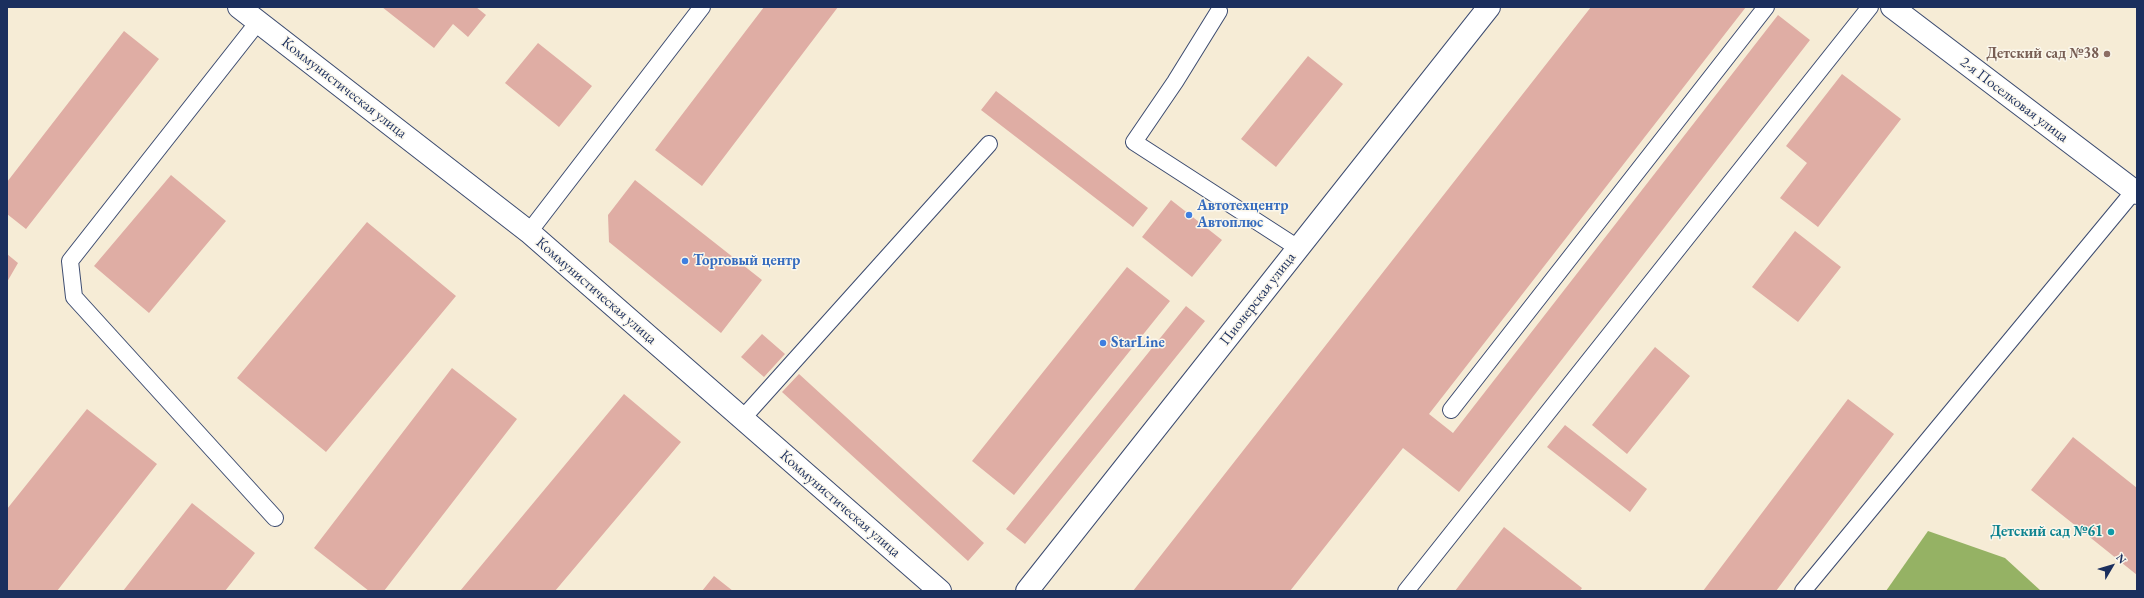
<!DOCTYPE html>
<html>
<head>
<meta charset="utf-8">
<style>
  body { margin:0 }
  #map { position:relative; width:2144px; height:598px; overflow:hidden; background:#f6ecd6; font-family:"EB Garamond",serif }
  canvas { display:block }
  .frame { position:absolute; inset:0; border:8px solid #1b2f5e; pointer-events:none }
  .north { position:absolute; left:2092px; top:546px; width:40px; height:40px; -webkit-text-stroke:3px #fbf7ec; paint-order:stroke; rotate:52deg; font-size:11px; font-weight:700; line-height:16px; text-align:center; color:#1b2f5e }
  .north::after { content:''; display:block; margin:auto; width:14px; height:18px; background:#1b2f5e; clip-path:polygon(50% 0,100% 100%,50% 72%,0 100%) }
</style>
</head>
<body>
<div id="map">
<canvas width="2144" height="598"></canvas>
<div class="frame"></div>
<div class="north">N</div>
</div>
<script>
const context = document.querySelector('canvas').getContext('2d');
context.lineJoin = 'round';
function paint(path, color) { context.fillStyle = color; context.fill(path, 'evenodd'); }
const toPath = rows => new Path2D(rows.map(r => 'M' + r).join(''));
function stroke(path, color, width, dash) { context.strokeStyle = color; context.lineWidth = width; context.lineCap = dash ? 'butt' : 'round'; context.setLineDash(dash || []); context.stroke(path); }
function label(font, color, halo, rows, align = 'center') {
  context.font = font + ' "EB Garamond",serif'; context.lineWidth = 3; context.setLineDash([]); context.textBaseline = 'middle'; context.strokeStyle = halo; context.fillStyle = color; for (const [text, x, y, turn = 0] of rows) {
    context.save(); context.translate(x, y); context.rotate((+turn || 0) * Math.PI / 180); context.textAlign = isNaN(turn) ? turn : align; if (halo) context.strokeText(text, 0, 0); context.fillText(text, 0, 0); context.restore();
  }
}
paint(toPath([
  [1928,531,2005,558,2041,591,1886,591]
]), '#95b264');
paint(toPath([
  [382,7,476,7,486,15,468,37,453,24,434,48],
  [764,7,838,7,702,186,655,150],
  [1591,7,1746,7,1429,414,1453,433,1778,15,1810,40,1459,492,1403,448,1290,591,1133,591],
  [124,31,159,59,26,229,7,214,7,182],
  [538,43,592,86,559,127,505,83],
  [1308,56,1343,84,1276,167,1241,139],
  [1842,74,1901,119,1818,227,1780,198,1807,163,1786,146],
  [996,91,1148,208,1133,227,981,110],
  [171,175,226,221,149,313,94,266],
  [635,180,762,280,721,333,609,242,608,215],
  [1171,200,1222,240,1192,277,1142,237],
  [367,222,456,296,326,452,237,378],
  [1795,231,1841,267,1798,322,1752,287],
  [7,254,18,263,7,282],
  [1127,267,1170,301,1014,495,972,461],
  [1186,306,1205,321,1025,544,1006,529],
  [762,334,785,354,764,377,741,357],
  [1655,347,1690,376,1627,454,1592,425],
  [452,368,517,419,384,591,369,591,314,548],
  [799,374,984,543,968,561,782,392],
  [624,394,681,442,555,591,460,591],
  [1848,399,1894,434,1776,591,1703,591],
  [87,409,157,464,57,591,7,591,7,509],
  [1565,425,1647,489,1630,512,1547,447],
  [2073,437,2137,488,2137,575,2031,490],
  [192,503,255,553,225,591,123,591],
  [1504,527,1582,588,1580,591,1455,591],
  [714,576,733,591,702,591]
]), '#dfada4');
const service = toPath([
  [1219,11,1175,82,1134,142,1298,248],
  [258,22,70,261,74,297,275,518],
  [529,232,702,7],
  [1451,410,1766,7],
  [742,419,989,144],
  [1406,591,1870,7],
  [1803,591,2134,191]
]);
const minor = toPath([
  [239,7,529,232,940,591],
  [1892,7,2137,193],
  [1027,591,1489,7]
]);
stroke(service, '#3c4b70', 18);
stroke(minor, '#3c4b70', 24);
stroke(service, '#fff', 16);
stroke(minor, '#fff', 22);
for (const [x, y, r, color] of [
  [2107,54,4,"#8d6e63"],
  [1189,215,4,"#3f7fe0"],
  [685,261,4,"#3f7fe0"],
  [1103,343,4,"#3f7fe0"],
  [2111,532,4,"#0f9aa8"]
]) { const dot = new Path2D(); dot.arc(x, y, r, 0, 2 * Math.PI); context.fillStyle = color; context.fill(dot); stroke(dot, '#fbf7ec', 1.5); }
label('bold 15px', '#785e54', '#fbf7ec', [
  ["Детский сад №38",2099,54]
], 'right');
label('15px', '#1b2f5e', '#fbf7ec', [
  ["Коммунистическая улица",344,88,38],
  ["2-я Поселковая улица",2014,100,37],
  ["Коммунистическая улица",596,291,41],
  ["Пионерская улица",1258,299,-52],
  ["Коммунистическая улица",840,504,41]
]);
label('bold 15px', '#366cbe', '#fbf7ec', [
  ["Автотехцентр",1197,206],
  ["Автоплюс",1197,223],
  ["Торговый центр",693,261],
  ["StarLine",1111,343]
], 'left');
label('bold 15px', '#0d838f', '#fbf7ec', [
  ["Детский сад №61",2103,532]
], 'right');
</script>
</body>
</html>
